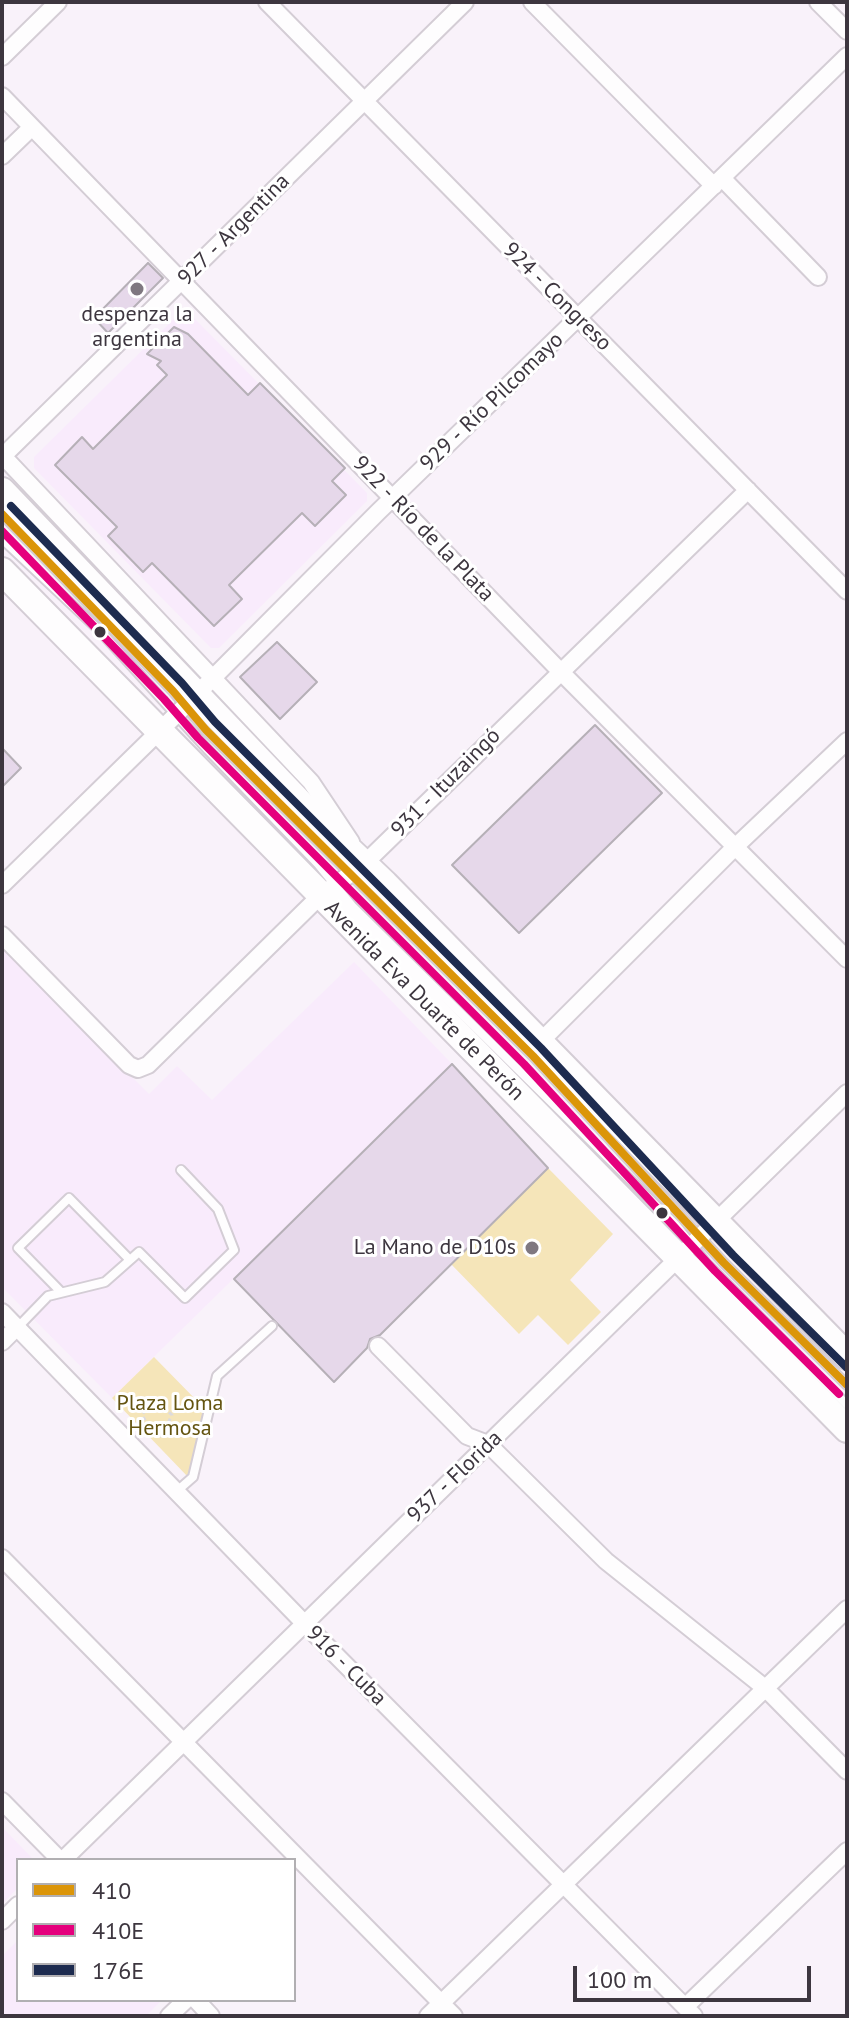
<!DOCTYPE html>
<html>
<head>
<meta charset="utf-8">
<style>
  body { margin:0 }
  #map { position:relative; width:849px; height:2018px; overflow:hidden; background:#f9f2fa; font-family:"PT Sans",sans-serif }
  canvas { display:block }
  .frame { position:absolute; inset:0; border:4px solid #3d363f; pointer-events:none }
  .legend { position:absolute; left:16px; top:1858px; width:280px; height:144px; box-sizing:border-box; background:#fff; border:2px solid #b1afb2; margin:0; padding:10px 14px; list-style:none; font-size:24px; color:#3d363f }
  .legend li { display:flex; align-items:center; gap:16px; height:40px }
  .legend b { width:40px; border:2px solid #b1afb2 }
  .scale { position:absolute; left:573px; top:1966px; width:238px; height:36px; box-sizing:border-box; border:4px solid #3d363f; border-top:0; padding-left:10px; font-size:24px; line-height:28px; white-space:nowrap; color:#3d363f; -webkit-text-stroke:6px #fff; paint-order:stroke }
</style>
</head>
<body>
<div id="map">
<canvas width="849" height="2018"></canvas>
<div class="frame"></div>
<ul class="legend">
<li><b style="height:10px;background:#db9509"></b>410</li>
<li><b style="height:10px;background:#e5007d"></b>410E</li>
<li><b style="height:10px;background:#1d2b4f"></b>176E</li>
</ul>
<div class="scale">100 m</div>
</div>
<script>
const context = document.querySelector('canvas').getContext('2d');
context.lineJoin = 'round';
function paint(path, color) { context.fillStyle = color; context.fill(path, 'evenodd'); }
const toPath = rows => new Path2D(rows.map(r => 'M' + r).join(''));
function stroke(path, color, width, dash) { context.strokeStyle = color; context.lineWidth = width; context.lineCap = dash ? 'butt' : 'round'; context.setLineDash(dash || []); context.stroke(path); }
function label(font, color, halo, rows, align = 'center') {
  context.font = font + ' "PT Sans",sans-serif'; context.lineWidth = 6; context.setLineDash([]); context.textBaseline = 'middle'; context.strokeStyle = halo; context.fillStyle = color; for (const [text, x, y, turn = 0] of rows) {
    context.save(); context.translate(x, y); context.rotate((+turn || 0) * Math.PI / 180); context.textAlign = isNaN(turn) ? turn : align; if (halo) context.strokeText(text, 0, 0); context.fillText(text, 0, 0); context.restore();
  }
}
paint(toPath([
  [181,312,188,312,367,493,367,501,219,648,211,648,34,468,34,457],
  [2,946,149,1094,177,1066,212,1100,354,962,452,1064,112,1398,2,1287],
  [2,1827,34,1860,18,1860,18,1888,2,1904],
  [18,1940,18,2000,162,2000,146,2016,2,2016,2,1956]
]), '#f9ebfc');
paint(toPath([
  [548,1168,613,1234,570,1280,601,1312,568,1345,538,1315,519,1334,450,1263],
  [154,1357,204,1408,188,1477,112,1398]
]), '#f5e5b9');
const building = toPath([
  [148,263,163,278,108,333,94,318,148,263],
  [174,327,188,334,248,395,260,383,345,468,332,481,346,495,315,526,302,513,229,585,242,599,214,626,152,563,143,572,108,536,117,527,55,465,82,437,93,449,167,375,157,365,161,361,147,354,174,327],
  [277,642,317,682,280,719,240,677,277,642],
  [595,725,662,793,519,933,452,865,595,725],
  [2,748,21,768,2,787,2,748],
  [452,1064,548,1168,380,1335,370,1339,367,1348,334,1382,234,1279,452,1064]
]);
paint(building, '#e6d8ea');
stroke(building, '#b6b0b7', 2);
const service = toPath([
  [2,514,173,691,206,730,533,1056,724,1263,847,1385],
  [2,539,101,632,208,750,318,864,352,906,675,1224,706,1263,847,1405],
  [60,1291,18,1248,69,1198,130,1260],
  [18,1327,48,1296,105,1282,139,1252,185,1298,234,1250,218,1209,181,1170],
  [177,1491,193,1477,217,1376,272,1326]
]);
const minor = toPath([
  [267,2,847,591],
  [532,2,714,186],
  [818,2,847,31],
  [2,57,58,2],
  [2,96,560,671,847,959],
  [2,156,31,128],
  [722,178,818,277],
  [2,455,311,782,351,842],
  [2,457,465,2],
  [2,885,185,706,378,512,847,56],
  [2,935,129,1065,138,1069,148,1065,320,896,364,864,748,490],
  [540,1042,736,846,847,741],
  [2,1312,305,1624,694,2016],
  [2,1342,17,1327],
  [378,1346,467,1436,488,1444,606,1561,765,1688,847,1771],
  [2,1558,454,2016],
  [2,1801,60,1860],
  [63,1860,847,1093],
  [2,1921,18,1905],
  [196,2000,211,2016],
  [685,2007,847,1851],
  [169,2016,186,2000],
  [428,2016,847,1609]
]);
const primary = toPath([
  [2,491,302,805,385,884,847,1356],
  [2,571,847,1429]
]);
stroke(service, '#d4cdd5', 12);
stroke(minor, '#d4cdd5', 20);
stroke(primary, '#d4cdd5', 30);
stroke(toPath([
  [156,1404,161,1405,172,1415,168,1423,170,1431,163,1437,151,1431,142,1415,146,1408,156,1404]
]), '#dddadd', 3, [4, 4]);
stroke(service, '#fefdfe', 8);
stroke(minor, '#fefdfe', 16);
stroke(primary, '#fefdfe', 26);
stroke(toPath([
  [2,514,173,691,206,730,533,1056,724,1263,847,1385]
]), '#db9509', 8);
stroke(toPath([
  [2,531,164,699,198,738,524,1064,715,1271,839,1394]
]), '#e5007d', 8);
stroke(toPath([
  [11,506,182,683,215,722,541,1048,733,1255,847,1368]
]), '#1d2b4f', 8);
for (const [x, y, r, color] of [
  [137,289,8,"#7f7880"],
  [100,632,7,"#3d363f"],
  [662,1213,7,"#3d363f"],
  [532,1248,8,"#7f7880"]
]) { const dot = new Path2D(); dot.arc(x, y, r, 0, 2 * Math.PI); context.fillStyle = color; context.fill(dot); stroke(dot, '#fff', 3); }
label('22px', '#3d363f', '#fff', [
  ["927 - Argentina",234,230,-45],
  ["924 - Congreso",557,297,45],
  ["929 - Río Pilcomayo",492,402,-44],
  ["922 - Río de la Plata",423,529,46],
  ["931 - Ituzaingó",446,783,-45],
  ["Avenida Eva Duarte de Perón",424,1001,45],
  ["937 - Florida",455,1477,-44],
  ["916 - Cuba",346,1666,45]
]);
label('22px', '#3d363f', '#fff', [
  ["despenza la",137,315],
  ["argentina",137,340],
  ["La Mano de D10s",516,1248,"right"]
]);
label('22px', '#645410', '#fff', [
  ["Plaza Loma",170,1404],
  ["Hermosa",170,1429]
]);
</script>
</body>
</html>
